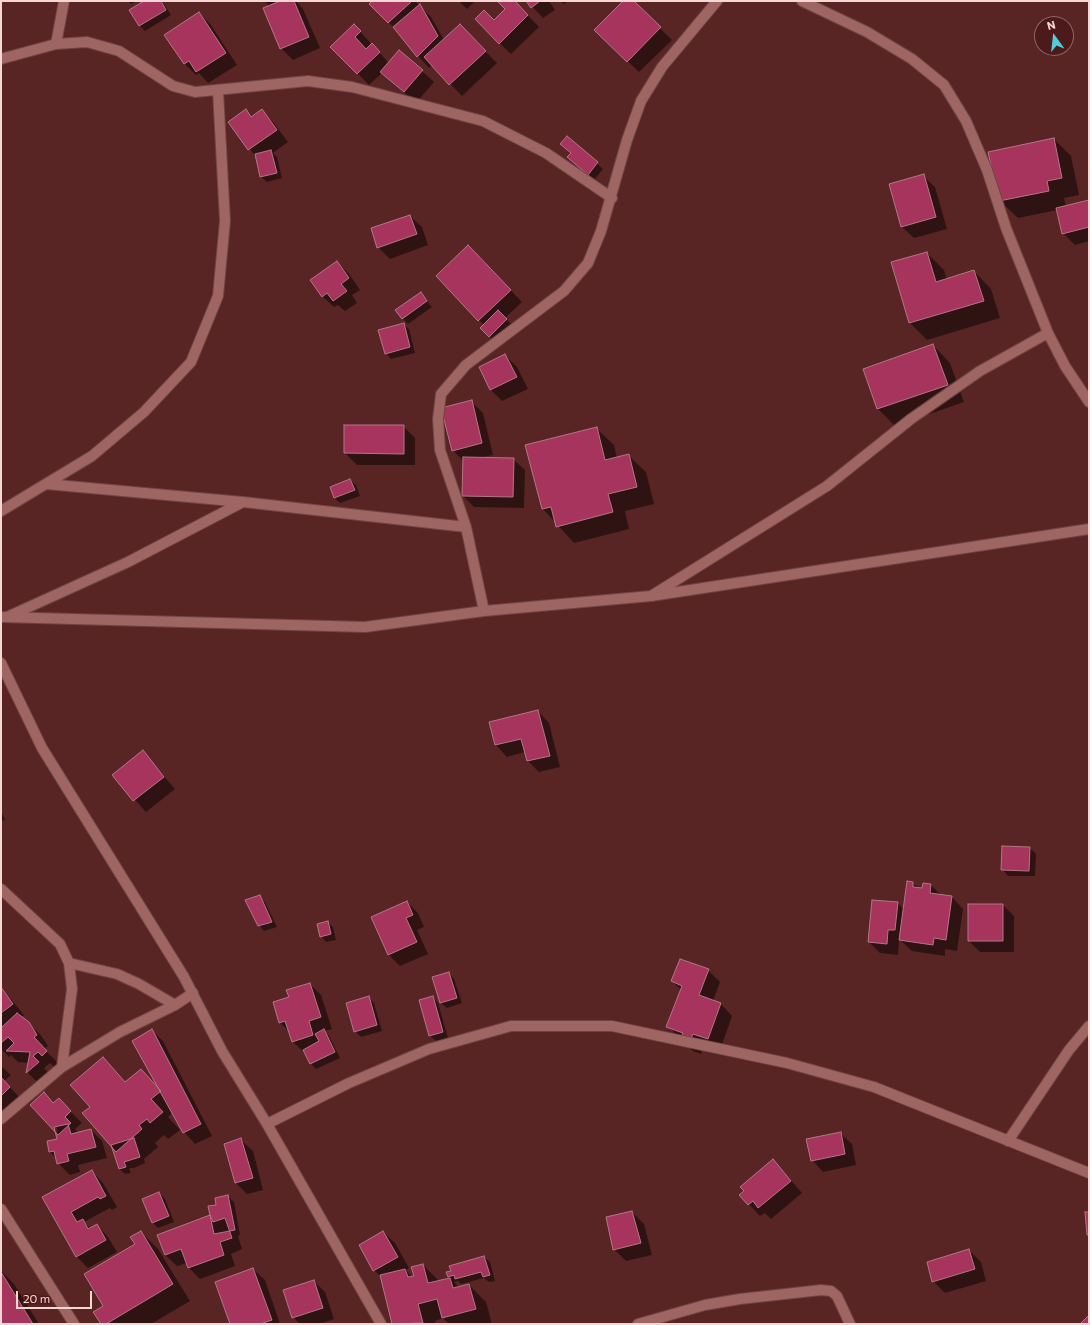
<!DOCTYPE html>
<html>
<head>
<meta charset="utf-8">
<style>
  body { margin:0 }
  #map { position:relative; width:1090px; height:1325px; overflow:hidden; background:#582524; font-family:Commissioner,sans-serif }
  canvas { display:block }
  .frame { position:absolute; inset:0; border:2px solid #f8d6d4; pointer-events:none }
  .north { position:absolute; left:1034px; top:16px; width:40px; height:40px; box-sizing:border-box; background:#4c1a1a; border:1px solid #916564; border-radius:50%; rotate:345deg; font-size:11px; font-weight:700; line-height:16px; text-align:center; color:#f8d6d4 }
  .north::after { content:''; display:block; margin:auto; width:14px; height:18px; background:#52ccd6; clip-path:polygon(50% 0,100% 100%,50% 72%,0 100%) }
  .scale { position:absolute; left:16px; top:1291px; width:76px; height:18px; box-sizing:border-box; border:2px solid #f8d6d4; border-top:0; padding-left:5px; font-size:12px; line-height:14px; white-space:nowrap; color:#f8d6d4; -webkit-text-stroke:3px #4c1a1a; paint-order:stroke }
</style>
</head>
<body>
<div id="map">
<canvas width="1090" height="1325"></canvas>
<div class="frame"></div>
<div class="north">N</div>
<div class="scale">20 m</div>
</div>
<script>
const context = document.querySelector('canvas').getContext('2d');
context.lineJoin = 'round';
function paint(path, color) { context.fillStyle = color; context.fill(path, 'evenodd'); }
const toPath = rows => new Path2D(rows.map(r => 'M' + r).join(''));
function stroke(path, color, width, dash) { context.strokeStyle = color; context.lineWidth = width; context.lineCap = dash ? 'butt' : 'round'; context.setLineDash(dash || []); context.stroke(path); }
paint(toPath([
  [128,1,137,1,131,4],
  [146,1,162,1,171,15,145,31,140,26],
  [264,1,296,1,303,9,320,48,293,60,281,48,270,6],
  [373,1,415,1,431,17,444,40,471,37,497,63,462,96,432,65,429,68,418,56,400,34,371,4],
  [459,1,475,1,467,9],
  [497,1,514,1,539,27,511,54,499,43,494,21,506,9],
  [527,1,549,1,555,10,543,18],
  [561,1,568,1,564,4],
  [624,1,632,1,672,40,639,72,607,42],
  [199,13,211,25,237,65,208,83,199,73,196,75,185,64,166,35],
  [354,25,389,63,422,71,434,82,416,103,382,73,369,85,332,47],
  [246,111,252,117,262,111,273,122,288,142,273,153,277,157,282,178,267,182,261,177,256,157,230,122],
  [567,137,603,169,594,180,574,163,572,154,561,144],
  [1054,139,1071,156,1079,195,1064,198,1066,206,1089,201,1089,241,1075,245,1063,233,1057,210,1018,218,1000,201],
  [923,176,935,187,947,229,914,238,902,227,890,185],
  [410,216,422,227,428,245,390,259,378,247],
  [927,253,944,270,947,280,974,271,991,289,1000,318,927,340,910,323,892,263],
  [480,258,522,302,505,318,512,325,495,342,482,328,484,325,479,320],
  [337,262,349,274,360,290,352,295,357,303,345,311,338,305,334,307,322,296],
  [420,293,432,307,408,324,402,318],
  [403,324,409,329,415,353,391,359,386,353],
  [933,345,950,363,964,402,895,426,878,409,864,369],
  [505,355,517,367,528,389,502,401,491,390],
  [471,401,483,413,493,455,483,457,513,459,525,470,524,508,474,507,463,496,464,461,453,451],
  [345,426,403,426,415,438,415,465,357,465,345,453],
  [596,428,614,445,617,458,628,455,646,472,654,504,625,511,629,529,574,543,543,509],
  [350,480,356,485,360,496,340,503,335,498,331,488],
  [538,711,549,723,560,767,539,772,528,761,525,752,507,757,496,745,490,723],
  [143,752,175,789,146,812,113,775],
  [1,811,5,820,1,821],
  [1003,847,1030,848,1036,854,1035,876,1008,876,1003,870],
  [908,882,923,889,931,885,942,896,952,897,963,909,957,951,945,949,945,956,912,951,901,941,899,941,898,955,880,953,869,942,898,903,904,910],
  [259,896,265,902,277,927,264,931,259,925],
  [407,902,418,913,424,927,417,930,428,954,400,966,389,955,372,917],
  [1003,905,1014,916,1014,952,980,952,969,941],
  [327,922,333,927,336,940,326,942,321,936],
  [708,970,720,982,713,1001,721,1004,732,1016,720,1050,704,1044,701,1054,693,1051,668,1026,681,990,672,981],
  [449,973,454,979,462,1003,447,1008,441,1003,433,978],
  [310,984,321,995,332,1029,325,1031,329,1036,340,1058,316,1069,311,1064,305,1053,293,1042,290,1032,280,1023,290,997],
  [1,987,24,1015,21,1018,40,1034,48,1046,44,1049,58,1063,54,1067,50,1063,44,1068,50,1074,39,1084,28,1073,29,1063,18,1062,11,1055,9,1057,1,1049],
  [433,997,438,1003,448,1038,436,1041,430,1036,420,1001],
  [368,998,374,1003,382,1031,361,1037,355,1031],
  [151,1030,163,1041,212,1136,195,1144,184,1132,173,1112,168,1117,180,1130,168,1139,164,1135,155,1143,158,1147,144,1159,145,1163,134,1168,129,1168,131,1173,125,1174,119,1169,112,1145,91,1107,103,1058,126,1083,141,1070,158,1087],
  [1,1066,11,1075,4,1081,21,1099,1,1118],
  [54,1104,70,1111,82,1123,75,1129,79,1133,91,1130,102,1141,107,1158,78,1165,80,1172,70,1175,58,1163,57,1159,50,1152,48,1142,58,1140],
  [840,1133,852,1144,856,1165,823,1172,812,1160],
  [241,1140,253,1151,263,1190,247,1194,236,1183],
  [773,1160,802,1193,771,1219,765,1213,760,1216,740,1195],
  [92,1171,103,1183,117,1207,112,1210,110,1208,84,1222,91,1229,97,1225,108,1237,117,1252,88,1268,76,1256,44,1198],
  [159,1193,165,1199,174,1222,158,1228,152,1222],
  [228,1196,234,1202,240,1235,238,1236,242,1249,231,1254,235,1266,200,1279,188,1267,187,1263,177,1266,165,1255,158,1235,210,1217,217,1206],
  [632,1212,644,1224,652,1255,626,1261,614,1249],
  [141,1232,158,1249,190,1301,151,1324,102,1324,104,1306,136,1245],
  [383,1232,395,1243,409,1268,406,1270,412,1277,415,1276,423,1265,439,1281,450,1279,448,1277,484,1257,490,1262,495,1281,489,1282,484,1278,461,1284,458,1281,454,1282,459,1287,469,1285,486,1302,492,1324,449,1324,443,1318,435,1321,436,1324,393,1324,382,1278,374,1270],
  [969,1250,981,1262,986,1281,945,1293,933,1281],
  [253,1269,265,1280,280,1324,231,1324],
  [1,1271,14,1284,39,1324,1,1324],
  [314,1281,325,1292,334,1319,319,1324,300,1324,293,1317]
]), '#0007');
const building = toPath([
  [144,1,161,1,166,10,139,26,129,10,144,1],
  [280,1,294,1,309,37,280,49,263,8,280,1],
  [372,1,412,1,388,23,369,4,372,1],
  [497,1,515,1,528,15,499,44,475,19,484,10,494,20,505,9,497,1],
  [526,1,540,1,531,8,526,1],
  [623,1,634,1,661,27,627,62,594,30,623,1],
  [420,4,438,36,417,57,393,27,420,4],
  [199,12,226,53,196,72,189,61,184,64,164,35,199,12],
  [354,24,361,31,355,37,366,49,372,43,380,52,357,74,330,47,354,24],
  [460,24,486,51,449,85,424,57,460,24],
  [399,50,423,70,404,92,380,72,399,50],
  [246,109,251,117,262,109,277,130,248,150,228,122,246,109],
  [567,136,598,162,588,175,567,157,571,153,560,144,567,136],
  [1054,138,1062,178,1047,181,1049,191,999,201,988,152,1054,138],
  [271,150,277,173,260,177,255,154,271,150],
  [924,174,936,217,901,227,889,184,924,174],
  [1089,200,1089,227,1062,234,1056,208,1089,200],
  [410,215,417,234,377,248,371,228,410,215],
  [468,245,511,290,478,321,436,276,468,245],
  [927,252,936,282,974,270,984,301,909,323,891,262,927,252],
  [337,261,349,278,341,284,347,291,333,301,327,293,322,297,310,280,337,261],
  [421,292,427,301,402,319,395,310,421,292],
  [498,310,507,319,489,337,480,328,498,310],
  [404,323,410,347,385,354,378,330,404,323],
  [933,344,948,385,877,409,863,369,933,344],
  [505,354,517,377,490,390,479,367,505,354],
  [472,400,482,443,452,451,441,408,472,400],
  [344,425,404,425,404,454,344,453,344,425],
  [597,427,605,460,629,454,637,487,608,494,613,512,556,527,551,507,542,509,525,445,597,427],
  [463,457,514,458,513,497,462,496,463,457],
  [350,479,355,490,334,498,330,487,350,479],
  [538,710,550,756,527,761,521,739,495,745,489,722,538,710],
  [143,750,164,777,133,801,112,775,143,750],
  [1002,846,1030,847,1029,871,1001,870,1002,846],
  [907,881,913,882,913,887,922,888,923,883,931,884,930,893,952,896,946,940,934,938,933,945,899,940,907,881],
  [260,895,272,922,258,926,245,900,260,895],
  [872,900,898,902,895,930,888,930,887,944,868,942,872,900],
  [407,901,413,915,406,918,417,942,388,955,371,917,407,901],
  [968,904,1003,904,1003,941,968,941,968,904],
  [328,921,331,934,320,937,317,924,328,921],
  [680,959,709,969,699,995,721,1003,708,1039,693,1034,689,1043,680,1039,683,1033,666,1027,682,986,671,981,680,959],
  [449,972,457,998,440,1003,432,977,449,972],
  [310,983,321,1017,309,1021,313,1035,292,1042,285,1021,279,1023,273,1002,289,997,286,990,310,983],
  [1,987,13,1004,1,1013,1,987],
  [369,996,377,1025,354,1032,346,1003,369,996],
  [433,996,443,1032,429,1036,419,1000,433,996],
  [17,1013,29,1022,37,1035,34,1037,47,1051,42,1056,38,1052,33,1056,39,1062,26,1073,30,1052,6,1051,14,1043,8,1037,1,1043,1,1028,17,1013],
  [152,1029,201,1124,183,1133,132,1041,152,1029],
  [324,1029,335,1052,310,1064,303,1050,319,1041,315,1034,324,1029],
  [103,1057,125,1082,141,1069,161,1091,151,1099,163,1112,150,1123,147,1119,139,1125,142,1129,116,1152,82,1113,90,1107,70,1085,103,1057],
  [1,1077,10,1087,1,1096,1,1077],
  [44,1092,53,1103,59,1098,71,1111,65,1117,71,1123,58,1135,30,1105,44,1092],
  [68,1124,71,1134,91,1129,96,1147,67,1154,69,1161,57,1164,54,1151,49,1152,47,1141,57,1139,54,1127,68,1124],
  [841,1132,845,1154,811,1161,806,1139,841,1132],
  [134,1138,140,1157,124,1162,126,1167,119,1169,111,1145,134,1138],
  [241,1138,253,1178,235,1183,224,1144,241,1138],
  [773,1159,791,1181,758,1208,753,1201,748,1205,739,1195,744,1191,740,1187,773,1159],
  [92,1170,106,1196,100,1199,98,1197,71,1212,77,1222,83,1219,88,1229,97,1224,106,1240,76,1257,42,1197,92,1170],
  [159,1192,169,1216,152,1223,142,1199,159,1192],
  [228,1195,235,1230,214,1234,208,1206,216,1205,215,1198,228,1195],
  [632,1211,641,1243,613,1250,606,1217,632,1211],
  [1085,1212,1089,1212,1089,1235,1087,1235,1085,1212],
  [210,1215,213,1222,225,1218,232,1238,220,1242,224,1255,188,1268,181,1249,165,1255,157,1235,210,1215],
  [141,1231,173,1284,106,1324,101,1324,93,1312,103,1306,84,1274,135,1244,130,1237,141,1231],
  [383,1231,398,1257,373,1271,359,1245,383,1231],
  [969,1249,975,1269,932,1282,927,1262,969,1249],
  [484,1256,490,1275,483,1277,481,1272,455,1279,454,1275,448,1277,446,1272,451,1271,449,1266,484,1256],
  [423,1264,428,1283,450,1278,453,1288,469,1284,476,1309,442,1318,437,1299,418,1304,423,1323,392,1324,380,1275,405,1269,408,1277,414,1276,411,1267,423,1264],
  [253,1268,272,1320,260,1324,230,1324,215,1282,253,1268],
  [1,1272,33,1324,1,1324,1,1272],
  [314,1280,323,1308,292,1318,283,1290,314,1280],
  [1089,1315,1089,1324,1081,1324,1081,1323,1089,1315]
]);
paint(building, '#a7345c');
stroke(building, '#b27786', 1);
const minor = toPath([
  [802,1,867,32,912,59,944,85,966,121,987,170,1006,228,1048,333,1065,366,1089,402],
  [56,44,64,1],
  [1,59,56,44,87,42,119,51,173,86,195,92,308,81,352,87,483,121,546,153,612,198],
  [46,484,243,502,466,527],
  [1,511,92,456,144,412,191,362,218,296,225,221,218,91],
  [651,596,827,486,911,419,980,371,1048,333],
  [484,611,466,527,440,450,438,419,441,394,466,365,564,291,588,263,601,231,627,140,641,101,662,67,717,1],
  [7,617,128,562,243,502],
  [1,663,42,748,184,977,222,1051,267,1124,381,1324],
  [1,889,60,944,69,963,72,989,62,1067],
  [69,963,117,974,139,984,175,1005],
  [1,1119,62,1067,120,1032,175,1005,193,993],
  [267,1124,349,1083,429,1049,511,1026,612,1026,787,1063,874,1087,1089,1173],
  [1008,1141,1069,1050,1089,1026],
  [1,1209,74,1324],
  [638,1324,705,1305,740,1299,821,1290,831,1291,837,1296,850,1324]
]);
const tertiary = toPath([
  [1,617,365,627,484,611,651,596,1089,529]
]);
stroke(minor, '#704344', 12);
stroke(tertiary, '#704344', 12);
stroke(minor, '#9f6562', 10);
stroke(tertiary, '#9f6562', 10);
</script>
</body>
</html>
